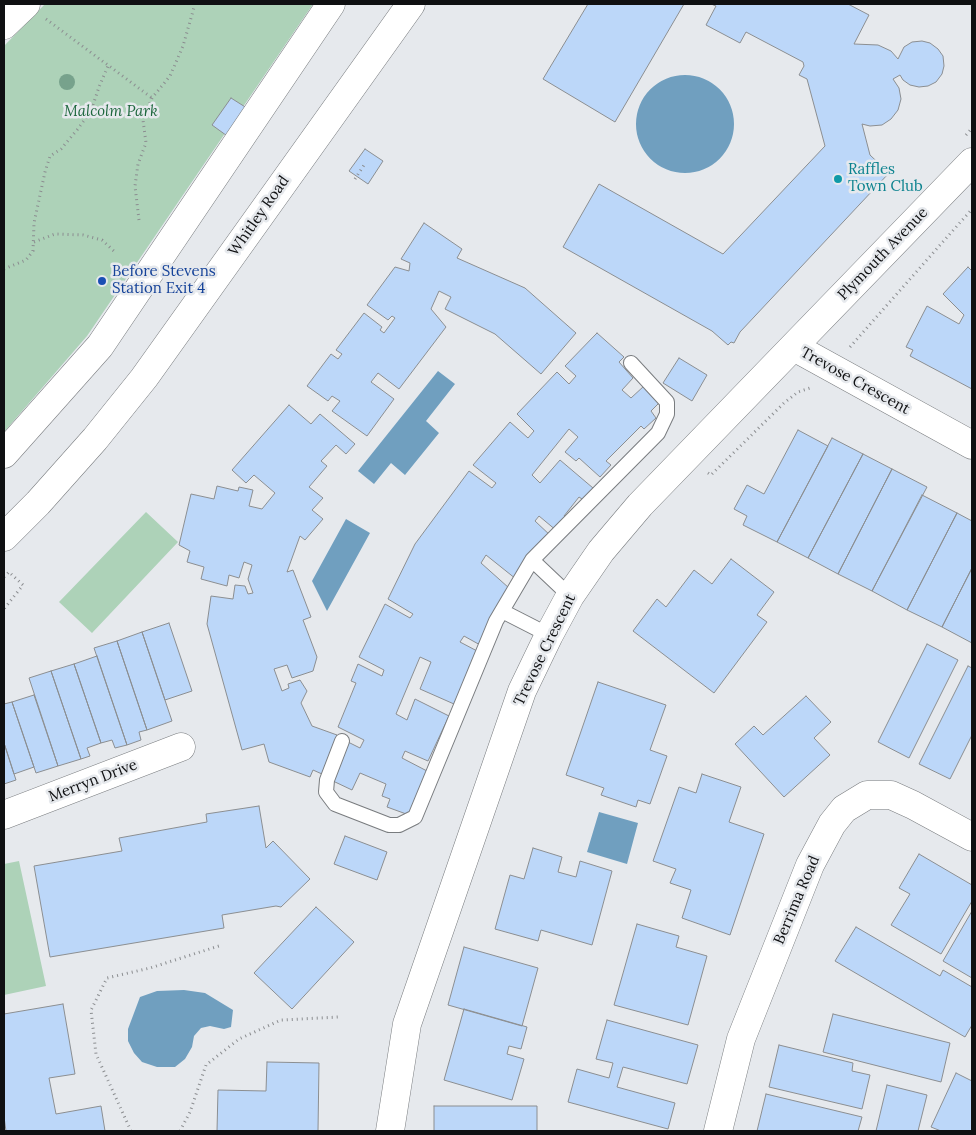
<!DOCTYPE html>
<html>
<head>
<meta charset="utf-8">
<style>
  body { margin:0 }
  #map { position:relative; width:976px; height:1135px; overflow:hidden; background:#e6e9ed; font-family:Lora,serif }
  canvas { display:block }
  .frame { position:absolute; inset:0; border:5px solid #0f1012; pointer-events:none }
</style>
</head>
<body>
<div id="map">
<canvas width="976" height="1135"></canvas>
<div class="frame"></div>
</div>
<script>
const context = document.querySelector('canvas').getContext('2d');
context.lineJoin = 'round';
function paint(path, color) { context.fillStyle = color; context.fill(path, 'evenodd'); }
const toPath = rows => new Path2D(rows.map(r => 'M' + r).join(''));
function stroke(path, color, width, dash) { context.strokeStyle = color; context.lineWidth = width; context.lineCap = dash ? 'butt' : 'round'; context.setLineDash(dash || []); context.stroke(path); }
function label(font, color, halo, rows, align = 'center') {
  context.font = font + ' Lora,serif'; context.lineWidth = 5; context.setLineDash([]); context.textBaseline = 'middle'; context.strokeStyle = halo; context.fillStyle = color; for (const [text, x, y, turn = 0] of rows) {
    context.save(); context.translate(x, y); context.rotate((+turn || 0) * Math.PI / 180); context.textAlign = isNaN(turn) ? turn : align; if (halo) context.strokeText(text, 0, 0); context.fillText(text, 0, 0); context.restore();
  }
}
paint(toPath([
  [45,4,313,4,87,336,4,432,4,46],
  [146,512,178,542,92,633,59,602],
  [19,861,46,986,4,995,4,864]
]), '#add2b8');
paint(toPath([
  '636 124a49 49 0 1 1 98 0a49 49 0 1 1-98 0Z',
  [438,371,455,384,426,421,439,433,405,475,391,463,374,484,358,471],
  [346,519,370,533,327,611,312,581],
  [599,812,638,823,627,864,587,852],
  [184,990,205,993,233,1010,231,1027,224,1029,210,1026,201,1028,194,1036,192,1047,185,1059,175,1067,157,1067,142,1062,134,1053,128,1041,128,1029,140,997,157,991]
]), '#709fbf');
const building = toPath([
  [588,4,684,4,615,122,543,79,588,4],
  [711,4,848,4,869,15,854,44,878,45,891,51,898,59,904,47,912,42,922,41,930,43,938,49,943,56,944,66,942,74,936,82,928,86,919,87,910,85,903,80,900,75,893,79,899,88,901,99,898,110,891,119,882,125,870,126,862,124,870,155,889,173,740,332,734,343,731,342,728,345,712,331,563,247,599,184,723,254,825,146,807,79,799,75,804,66,803,62,746,32,740,43,706,25,716,6,711,4],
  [231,98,250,110,230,138,212,125,231,98],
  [365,149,383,161,368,184,349,171,365,149],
  [424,223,462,249,457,258,525,288,576,333,541,374,495,334,445,309,451,297,439,291,431,309,446,327,399,389,378,373,371,382,394,399,367,436,332,411,340,401,332,396,328,401,307,386,331,354,338,359,342,354,336,350,364,313,382,327,380,330,384,333,395,318,392,316,388,320,367,305,395,267,409,271,410,263,401,259,424,223],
  [968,267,972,271,972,389,910,356,913,350,906,347,927,306,959,324,964,315,943,294,968,267],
  [597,333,624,357,619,362,633,378,622,390,631,398,644,386,659,403,651,411,656,418,644,429,641,426,606,461,611,465,600,477,579,458,576,461,565,452,578,437,569,429,532,475,540,483,560,460,593,488,582,499,579,497,564,516,568,520,557,531,539,516,535,521,552,537,516,579,486,555,481,563,509,588,482,646,464,636,460,642,479,652,454,704,420,689,431,662,420,657,396,714,407,720,415,699,449,716,428,761,405,751,402,758,427,771,409,815,387,807,390,799,382,796,386,784,360,773,352,790,333,781,348,742,360,748,364,740,338,727,356,683,351,681,358,664,382,676,384,670,359,657,385,604,410,618,413,614,388,599,415,544,469,471,492,488,496,483,473,465,510,422,528,438,534,431,517,414,557,372,569,384,576,376,565,366,597,333],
  [679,358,707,375,692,401,663,383,679,358],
  [289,405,311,424,320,414,355,444,346,454,336,445,321,461,327,466,309,487,323,498,312,510,323,519,305,540,300,536,287,572,293,570,311,617,303,620,317,657,313,671,292,678,287,665,274,669,282,691,289,688,288,684,300,680,307,691,301,703,312,726,337,735,322,774,313,770,310,777,269,762,264,744,242,750,207,624,211,596,233,599,235,585,245,586,248,594,253,593,248,579,252,565,244,562,239,578,229,575,227,586,201,579,204,567,187,562,190,551,179,545,191,494,214,499,217,486,238,491,239,487,253,490,249,506,262,509,275,493,254,475,246,483,232,470,289,405],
  [798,430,828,446,777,542,743,525,747,516,734,509,747,485,764,494,798,430],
  [832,438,863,454,808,558,777,542,832,438],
  [863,454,892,469,838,574,808,558,863,454],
  [892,469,927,487,872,591,838,574,892,469],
  [922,495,957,513,907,610,872,591,922,495],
  [957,513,972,521,972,568,942,627,907,610,957,513],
  [731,559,774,592,757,615,767,622,714,693,633,631,657,599,666,607,694,570,712,584,731,559],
  [972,568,972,643,942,627,972,568],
  [169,623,192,691,165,700,142,632,169,623],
  [142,632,172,721,147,730,117,641,142,632],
  [117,641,147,730,139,732,141,740,127,745,94,648,117,641],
  [927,644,958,660,909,758,878,742,927,644],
  [97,656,127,745,115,748,112,740,101,743,74,664,97,656],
  [74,664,101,743,87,748,90,756,81,759,51,671,74,664],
  [968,666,972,668,972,735,950,779,919,764,968,666],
  [51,671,81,759,58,766,29,678,51,671],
  [598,682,666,705,650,750,667,756,650,804,638,800,636,807,601,795,604,788,566,775,598,682],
  [34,695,58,766,36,773,12,702,34,695],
  [806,696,831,722,814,738,830,755,784,797,735,744,754,726,763,735,806,696],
  [12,702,34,767,14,774,4,743,4,704,12,702],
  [4,743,16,780,4,784,4,743],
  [702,774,741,787,729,822,764,834,730,935,682,918,691,890,670,883,676,869,653,861,679,787,696,793,702,774],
  [259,806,266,848,273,841,310,879,281,907,276,906,222,915,224,928,50,957,34,866,122,851,119,838,207,822,206,814,259,806],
  [345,836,387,852,377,880,334,864,345,836],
  [533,848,562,857,558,872,576,877,580,861,612,871,592,945,541,930,538,941,495,929,510,875,524,879,533,848],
  [919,854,972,885,972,901,941,954,891,925,910,894,899,888,919,854],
  [316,907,354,942,292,1009,254,973,316,907],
  [972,911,972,978,943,961,972,911],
  [637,924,679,936,676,947,707,956,688,1025,614,1005,637,924],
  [856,927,940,976,943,970,972,987,972,1025,965,1037,835,961,856,927],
  [464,947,538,968,522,1026,448,1005,464,947],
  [63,1004,75,1074,49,1078,56,1114,101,1106,105,1131,6,1131,4,1117,4,1014,63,1004],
  [464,1009,527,1027,521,1049,509,1046,507,1054,524,1059,512,1100,444,1080,464,1009],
  [833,1014,950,1043,941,1082,823,1052,833,1014],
  [607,1020,698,1045,687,1084,623,1067,617,1087,675,1103,668,1129,568,1102,577,1069,609,1078,613,1063,596,1059,607,1020],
  [779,1045,853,1063,852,1071,870,1075,862,1109,769,1087,779,1045],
  [267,1062,319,1063,318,1131,217,1131,218,1090,266,1091,267,1062],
  [956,1073,972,1081,972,1131,941,1131,931,1127,956,1073],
  [887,1085,927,1095,918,1131,876,1131,887,1085],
  [766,1094,862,1117,858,1131,757,1131,766,1094],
  [434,1106,537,1106,537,1131,434,1131,434,1106]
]);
paint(building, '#bcd7f9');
stroke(building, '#8b8e91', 1);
const service = toPath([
  [532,560,570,596],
  [502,611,549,635],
  [342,741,327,780,326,792,335,804,389,825,399,825,415,817,496,621,532,560,658,433,667,414,667,402,631,363]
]);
const minor = toPath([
  [4,25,26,4],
  [794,347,972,445],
  [4,815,181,747],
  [390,1131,407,1024,522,691,549,635,570,596,601,551,640,505,972,162],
  [718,1131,741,1039,810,865,832,824,844,809,867,795,891,795,913,805,972,837]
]);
const primary = toPath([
  [4,454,100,346,331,4],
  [4,537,38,503,95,439,144,378,411,4]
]);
stroke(service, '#797c7f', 16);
stroke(minor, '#797c7f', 29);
stroke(primary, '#797c7f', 29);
stroke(toPath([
  [46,19,152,98],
  [966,135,972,128],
  [355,179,364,165],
  [139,220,135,186,138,164,146,143,143,120,152,98,170,76,183,46,195,4],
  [34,242,55,234,83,235,102,240,116,253],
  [4,269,26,260,33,251,34,223,45,172,50,156,61,149,77,130,91,111,99,87,108,66],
  [850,347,972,209],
  [708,473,711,475,784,403,798,392,810,388],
  [4,577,9,572,23,585,4,609],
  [131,1131,96,1054,91,1010,107,978,150,968,222,945],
  [180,1131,190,1112,206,1065,239,1039,281,1020,339,1017]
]), '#8b8d90', 3, [1, 4]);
stroke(service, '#fff', 14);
stroke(minor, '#fff', 28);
stroke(primary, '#fff', 28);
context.fillStyle = '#77a28c';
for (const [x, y] of [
  [67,82]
]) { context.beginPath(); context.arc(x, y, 8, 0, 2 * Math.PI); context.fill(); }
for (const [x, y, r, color] of [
  [838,179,5,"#0f9aa8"],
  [102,281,5,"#1a4fb4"]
]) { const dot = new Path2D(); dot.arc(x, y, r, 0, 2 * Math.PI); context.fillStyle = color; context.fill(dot); stroke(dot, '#e6e9ed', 2); }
label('italic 15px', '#1d673d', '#e6e9ed', [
  ["Malcolm Park",111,112]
]);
label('15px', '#0d838f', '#e6e9ed', [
  ["Raffles",848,170],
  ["Town Club",848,187]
], 'left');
label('15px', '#0f1012', '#e6e9ed', [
  ["Whitley Road",259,216,-55],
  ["Plymouth Avenue",883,254,-46],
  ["Trevose Crescent",855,381,29],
  ["Trevose Crescent",545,650,-64],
  ["Merryn Drive",93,781,-21],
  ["Berrima Road",797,900,-67]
]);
label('15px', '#164399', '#e6e9ed', [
  ["Before Stevens",112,272],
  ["Station Exit 4",112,289]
], 'left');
</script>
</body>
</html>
